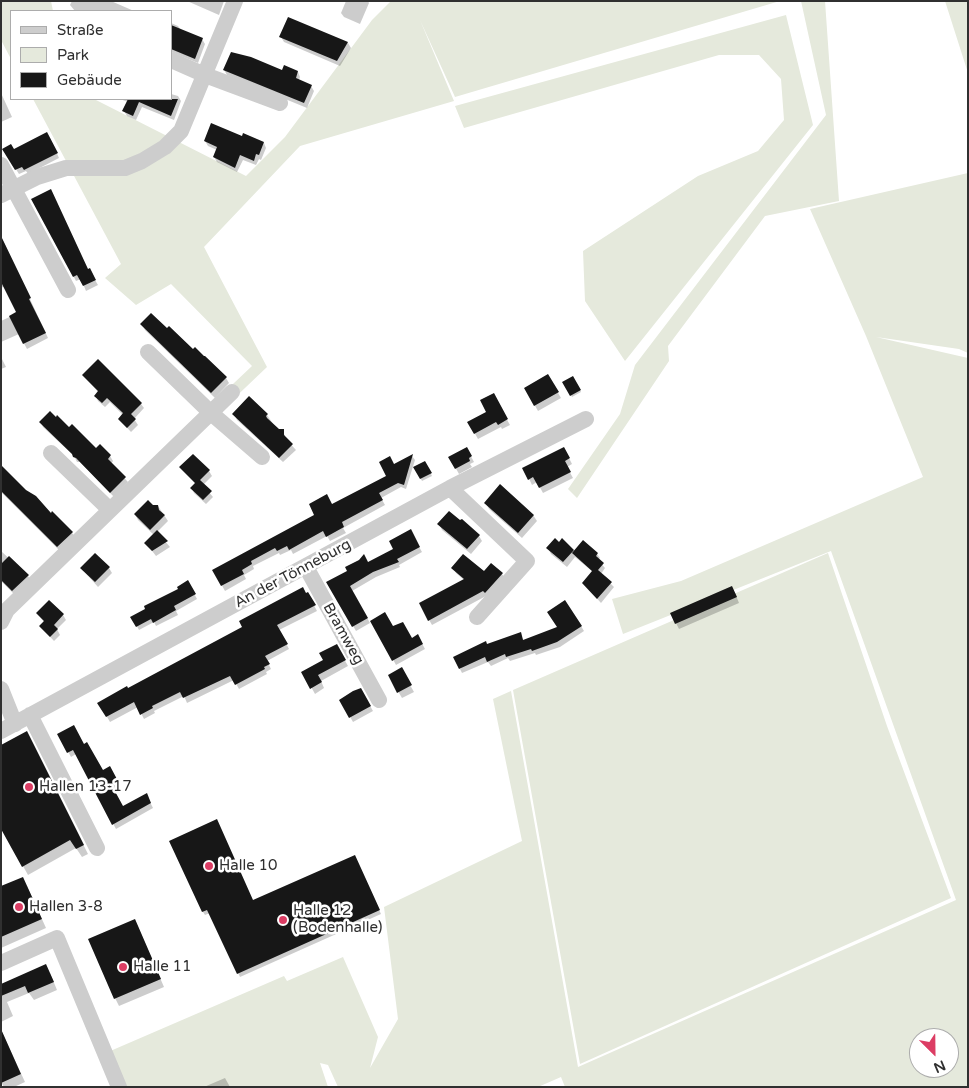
<!DOCTYPE html>
<html>
<head>
<meta charset="utf-8">
<style>
  body { margin:0 }
  #map { position:relative; width:969px; height:1088px; overflow:hidden; background:#fff; font-family:"Varela Round",sans-serif }
  canvas { display:block }
  .frame { position:absolute; inset:0; border:2px solid #303030; pointer-events:none }
  .legend { position:absolute; left:10px; top:10px; width:162px; height:90px; box-sizing:border-box; background:#fff; border:1px solid #acacac; margin:0; padding:6px 9px; list-style:none; font-size:15px; color:#303030 }
  .legend li { display:flex; align-items:center; gap:10px; height:25px }
  .legend b { width:25px; border:1px solid #acacac }
  .north { position:absolute; left:909px; top:1028px; width:50px; height:50px; box-sizing:border-box; background:#fff; border:1px solid #acacac; border-radius:50%; rotate:157deg; font-size:14px; font-weight:700; line-height:20px; text-align:center; color:#303030 }
  .north::after { content:''; display:block; margin:auto; width:18px; height:22px; background:#dc3d64; clip-path:polygon(50% 0,100% 100%,50% 72%,0 100%) }
</style>
</head>
<body>
<div id="map">
<canvas width="969" height="1088"></canvas>
<div class="frame"></div>
<ul class="legend">
<li><b style="height:6px;background:#cdcdcd"></b>Straße</li>
<li><b style="height:14px;background:#e5e9dc"></b>Park</li>
<li><b style="height:14px;background:#171717"></b>Gebäude</li>
</ul>
<div class="north">N</div>
</div>
<script>
const context = document.querySelector('canvas').getContext('2d');
context.lineJoin = 'round';
function paint(path, color) { context.fillStyle = color; context.fill(path, 'evenodd'); }
const toPath = rows => new Path2D(rows.map(r => 'M' + r).join(''));
function stroke(path, color, width, dash) { context.strokeStyle = color; context.lineWidth = width; context.lineCap = dash ? 'butt' : 'round'; context.setLineDash(dash || []); context.stroke(path); }
function label(font, color, halo, rows, align = 'center') {
  context.font = font + ' "Varela Round",sans-serif'; context.lineWidth = 5; context.setLineDash([]); context.textBaseline = 'middle'; context.strokeStyle = halo; context.fillStyle = color; for (const [text, x, y, turn = 0] of rows) {
    context.save(); context.translate(x, y); context.rotate((+turn || 0) * Math.PI / 180); context.textAlign = isNaN(turn) ? turn : align; if (halo) context.strokeText(text, 0, 0); context.fillText(text, 0, 0); context.restore();
  }
}
paint(toPath([
  [1,1,51,1,53,11,11,11,11,59,1,40],
  [391,1,780,1,455,97,420,20,454,101,300,146,204,247,267,367,224,408,215,401,252,366,171,284,136,305,105,278,121,264,33,99,94,99,246,176,285,137,372,20],
  [801,1,825,1,839,201,765,216,668,346,669,361,577,498,568,489,620,414,635,365,826,115],
  [945,1,968,1,968,73],
  [786,15,813,125,625,361,585,301,583,251,698,176,758,151,784,120,781,79,759,55,719,55,464,128,455,106],
  [968,173,968,353,959,349,876,337,968,358,968,1087,565,1087,561,1077,538,1087,338,1087,328,1065,320,1063,328,1087,124,1087,108,1052,284,976,287,981,343,957,378,1037,370,1068,398,1019,384,907,522,841,493,699,511,691,578,1067,956,900,831,551,623,634,612,599,681,581,923,477,866,336,810,209],
  [919,1038,949,1038,949,1068,919,1068],
  [828,553,887,726,951,898,580,1064,513,690]
]), '#e5e9dc');
paint(toPath([
  [72,1,111,1,134,11,75,11,70,5],
  [187,1,224,1,219,15],
  [346,1,368,1,369,3,360,24,344,17,341,13],
  [171,23,178,26,181,30,202,39,205,44,198,63,171,52],
  [281,37,348,43,351,48,340,66,284,42],
  [224,70,298,72,300,77,299,80,311,86,314,91,307,108,227,75],
  [1,93,12,117,1,122],
  [171,94,178,96,181,101,174,120,142,107,136,120,127,116,124,111,128,102,120,99,171,99],
  [243,137,264,143,266,148,261,160,259,159,256,165,243,160,237,172,217,162,214,157,217,150,208,146,205,141],
  [50,138,59,158,28,174,26,171,19,174,3,149,13,150],
  [33,199,88,270,89,270,98,285,86,291,81,279,76,281],
  [1,236,48,338,27,349,19,334,1,342,1,321,18,313,5,286,1,288],
  [142,324,193,351,226,378,229,383,215,398,145,330],
  [1,357,6,367,1,369],
  [84,376,141,404,144,408,134,419,138,425,131,432,119,419,123,415,110,402,105,407,98,401,96,396,99,393],
  [548,376,561,398,538,411,525,388],
  [573,377,581,392,572,397,564,382],
  [493,395,510,425,502,429,501,427,478,439,469,423,488,412],
  [234,414,267,415,278,431,283,431,286,439,296,450,283,462,237,420],
  [41,422,69,429,96,449,100,446,110,456,113,461,111,464,128,482,114,497,80,462,77,462,74,456,43,427],
  [564,448,572,464,567,467,573,478,543,493,537,482,532,485,524,468],
  [467,449,474,462,470,464,472,467,459,474,450,458],
  [412,456,415,460,406,489,401,487,381,498,385,505,343,528,346,533,330,541,327,536,293,554,291,550,280,555,279,553,253,566,254,569,244,575,246,579,225,591,214,571,388,476,394,465],
  [425,462,432,476,422,481,415,467],
  [1,467,51,515,72,533,76,538,61,552,1,492],
  [181,467,209,471,212,476,203,485,213,497,206,504,194,493,192,488,196,484],
  [486,503,533,515,537,521,522,538,489,509],
  [158,506,168,521,157,532,170,547,156,556,146,543,154,535,138,520,135,514,153,507],
  [460,522,479,536,482,541,471,554,442,530,439,524],
  [410,531,422,552,399,565,400,567,376,577,352,591,370,623,356,631,328,583,368,564,395,549],
  [548,548,597,554,600,558,598,560,605,568,601,574,614,587,601,603,583,583,593,572,575,557,567,567,551,554],
  [1,551,28,576,31,581,16,596,1,581],
  [81,568,109,568,112,573,98,587],
  [453,568,502,574,505,579,486,596,432,625,420,604,464,580,456,573],
  [188,582,197,599,176,611,178,615,156,626,154,622,139,630,132,617,180,589],
  [735,593,739,603,679,629,676,623],
  [308,594,317,611,279,630,289,649,267,661,271,669,266,672,267,674,239,689,234,680,187,703,184,696,154,711,155,713,144,719,138,707,110,722,99,703,128,690],
  [37,613,63,615,66,620,57,629,60,635,54,641,40,626,44,622],
  [372,621,394,628,412,639,418,636,425,649,396,665],
  [581,626,584,631,560,647,536,655,535,653,510,661,508,658,491,666,488,662,462,673,460,669,487,645,520,634,524,641],
  [336,645,348,666,321,681,324,688,315,694,303,672,325,660],
  [401,669,414,692,402,698,389,676],
  [361,690,373,711,353,722,341,701],
  [59,735,84,745,102,772,112,772,119,786,112,789,123,808,149,800,153,808,116,829,76,754,71,757],
  [31,741,88,854,82,857,76,848,28,875,1,827],
  [171,841,253,902,356,860,381,914,240,977,210,913,205,915,203,912],
  [27,886,46,928,1,948,1,888],
  [135,920,164,987,119,1006,115,998],
  [50,973,57,990,34,1000,29,993,7,1002,13,1016,1,1022,1,984],
  [1,1030,25,1082,14,1087,4,1087,1,1082],
  [225,1078,230,1087,204,1087]
]), '#0003');
paint(toPath([
  [288,17,348,42,337,61,279,37],
  [171,25,203,38,195,59,171,49],
  [231,52,251,57,282,70,284,65,298,71,296,78,312,85,304,103,223,70],
  [128,99,178,99,171,116,139,102,133,116,122,111],
  [211,123,242,136,243,133,264,142,259,155,256,154,254,161,240,155,235,168,213,157,217,147,204,141],
  [47,132,58,153,24,170,22,167,15,170,2,149,11,144,14,149],
  [51,189,88,269,90,268,96,280,83,286,77,275,73,277,31,199],
  [1,236,31,298,29,299,46,333,23,344,9,316,16,312,1,282],
  [151,313,167,328,169,326,193,349,195,347,204,356,205,356,227,377,211,393,140,324],
  [98,359,142,403,131,414,136,419,127,428,118,419,123,413,107,398,102,403,94,396,98,391,82,375],
  [548,374,559,392,534,406,524,388],
  [573,376,581,390,570,396,562,382],
  [494,393,508,419,498,425,496,422,474,434,467,422,486,412,480,400],
  [249,396,268,414,266,416,267,418,279,429,284,429,284,435,293,444,279,458,232,414],
  [50,411,56,417,57,415,69,427,72,424,96,448,100,444,111,455,108,459,126,477,110,493,76,458,73,457,72,454,39,422],
  [467,447,472,456,469,458,470,461,455,469,448,457],
  [564,447,570,458,565,461,571,472,539,488,533,477,528,480,522,468],
  [193,454,210,470,200,480,212,491,203,500,190,488,195,483,179,467],
  [413,454,404,485,398,483,379,493,383,500,342,522,344,527,326,537,323,531,289,550,287,546,277,551,275,548,251,561,252,564,242,570,244,574,221,586,212,570,314,515,309,504,327,494,332,504,386,476,379,462,390,456,394,464],
  [425,461,432,473,420,479,413,467],
  [1,465,26,490,36,496,51,513,52,511,73,532,57,547,1,491],
  [500,484,534,515,518,533,484,503],
  [148,500,153,505,158,505,159,510,165,515,150,530,134,514],
  [449,511,460,520,462,519,480,535,467,549,437,524],
  [411,529,420,547,397,559,399,562,373,572,350,586,368,618,352,627,326,582,347,571,345,567,359,560,364,554,368,562,393,549,389,541],
  [157,530,168,541,152,551,144,543],
  [555,538,559,542,562,538,574,550,563,562,546,548],
  [583,540,598,553,596,556,604,563,598,570,612,582,597,599,582,583,592,571,572,553],
  [95,553,110,567,95,582,80,568],
  [463,554,484,571,491,563,503,573,485,593,483,591,428,621,419,603,464,579,451,568],
  [9,556,29,575,12,591,1,580,1,564],
  [188,580,196,594,174,606,176,610,153,623,151,619,136,627,130,617,145,609,144,606,178,589,177,587],
  [732,586,737,597,675,624,670,613],
  [303,587,306,593,308,592,316,605,277,625,288,644,265,656,270,664,264,667,265,669,235,685,230,676,183,698,180,692,152,706,153,708,140,715,134,702,106,717,97,703,127,686,128,688,242,627,239,621],
  [49,600,64,614,54,625,58,629,50,637,39,626,44,621,36,613],
  [565,600,582,626,557,642,532,651,531,649,506,657,505,654,487,662,485,657,459,669,453,657,486,641,487,644,521,632,523,640,557,627,547,612],
  [385,612,393,626,403,622,412,638,418,634,423,644,392,661,370,621],
  [337,644,346,660,318,675,322,682,310,689,301,672,323,660,319,653],
  [402,667,412,685,397,693,388,675],
  [361,688,371,706,349,718,339,700,353,691],
  [74,725,84,744,87,742,103,770,110,766,118,781,111,784,123,806,147,793,151,803,112,825,73,750,67,753,57,734],
  [27,731,84,845,76,849,70,840,22,867,1,829,1,745],
  [217,819,253,900,355,855,380,910,237,974,207,910,202,912,169,841],
  [23,877,42,919,1,937,1,886],
  [135,919,161,979,114,999,88,939],
  [46,964,54,982,28,993,25,986,1,996,1,984],
  [1,1029,21,1074,1,1083]
]), '#171717');
stroke(toPath([
  [171,60,205,75,280,103],
  [1,165,68,290],
  [1,195,37,177,66,168,125,168,142,161,165,147,181,131,235,1],
  [148,352,211,413,262,457],
  [51,453,110,510],
  [450,488,527,561,477,617],
  [306,567,379,700],
  [1,622,7,610,232,392],
  [1,689,15,724],
  [30,715,97,848],
  [1,731,450,488,586,419],
  [1,963,57,938,119,1087]
]), '#cdcdcd', 16);
for (const [x, y, r, color] of [
  [29,787,5,"#dc3d64"],
  [209,866,5,"#dc3d64"],
  [19,907,5,"#dc3d64"],
  [283,920,5,"#dc3d64"],
  [123,967,5,"#dc3d64"]
]) { const dot = new Path2D(); dot.arc(x, y, r, 0, 2 * Math.PI); context.fillStyle = color; context.fill(dot); stroke(dot, '#fff', 2); }
label('15px', '#303030', '#fff', [
  ["An der Tönneburg",293,574,-28],
  ["Bramweg",343,634,61]
]);
label('15px', '#303030', '#fff', [
  ["Hallen 13-17",39,787],
  ["Halle 10",219,866],
  ["Hallen 3-8",29,907],
  ["Halle 12",293,911],
  ["(Bodenhalle)",293,928],
  ["Halle 11",133,967]
], 'left');
</script>
</body>
</html>
